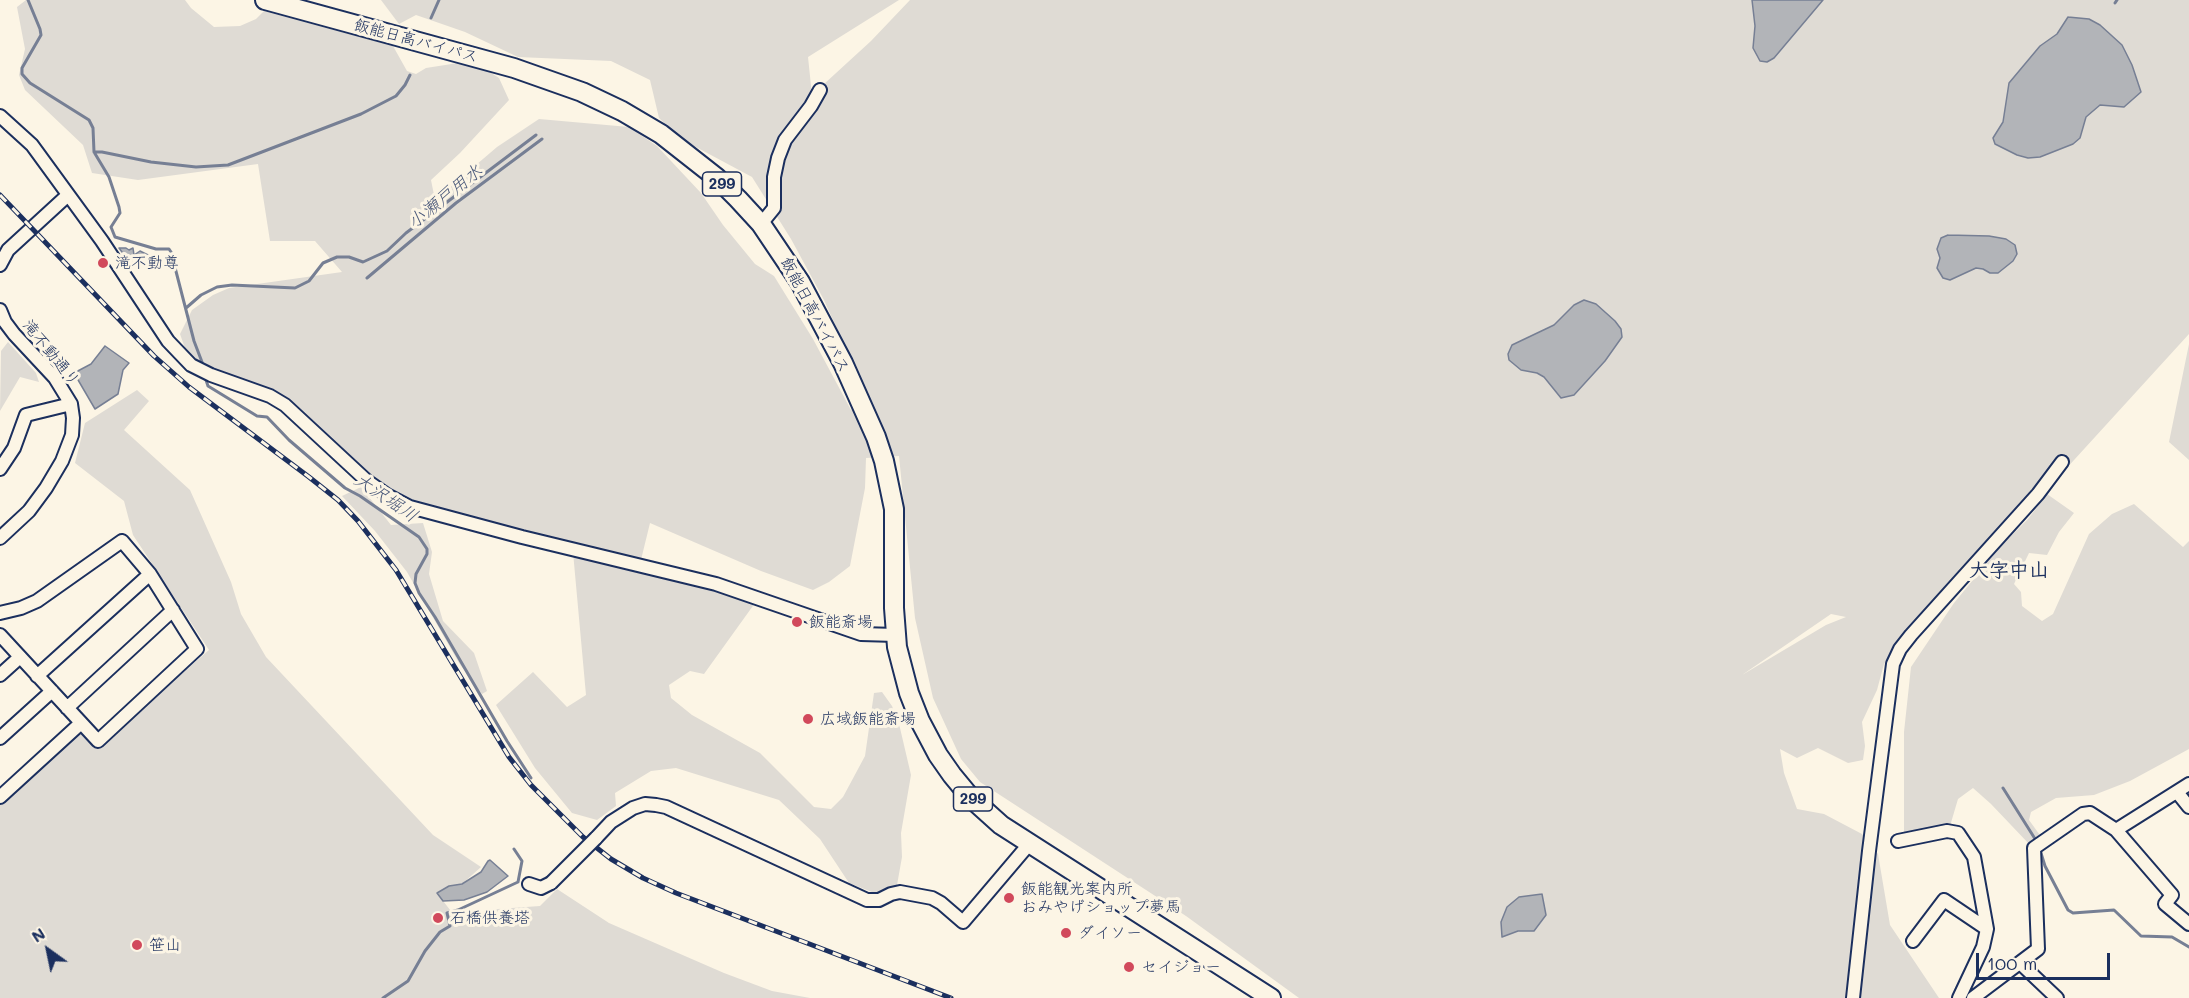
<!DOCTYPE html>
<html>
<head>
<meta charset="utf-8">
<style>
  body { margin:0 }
  #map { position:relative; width:2189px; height:998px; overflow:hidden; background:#fcf5e5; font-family:Mali,sans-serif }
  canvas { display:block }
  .north { position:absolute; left:18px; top:920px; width:60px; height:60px; -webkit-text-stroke:4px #fcf5e5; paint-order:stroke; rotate:327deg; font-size:16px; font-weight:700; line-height:24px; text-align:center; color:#1b2f5e }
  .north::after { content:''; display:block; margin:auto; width:21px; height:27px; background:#1b2f5e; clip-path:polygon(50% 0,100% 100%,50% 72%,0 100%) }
  .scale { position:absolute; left:1976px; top:953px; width:134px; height:27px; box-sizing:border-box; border:3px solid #1b2f5e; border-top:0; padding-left:8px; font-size:18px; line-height:21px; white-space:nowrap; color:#1b2f5e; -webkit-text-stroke:4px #fcf5e5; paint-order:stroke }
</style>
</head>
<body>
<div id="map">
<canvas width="2189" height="998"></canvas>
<div class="north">N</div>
<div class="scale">100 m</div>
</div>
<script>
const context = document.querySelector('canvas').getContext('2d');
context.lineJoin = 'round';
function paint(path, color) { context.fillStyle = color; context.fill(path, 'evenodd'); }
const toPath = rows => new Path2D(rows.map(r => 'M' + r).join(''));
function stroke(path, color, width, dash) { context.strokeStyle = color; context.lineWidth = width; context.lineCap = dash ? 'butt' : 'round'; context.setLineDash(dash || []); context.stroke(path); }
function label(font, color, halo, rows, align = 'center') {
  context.font = font + ' Mali,"Klee One",sans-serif'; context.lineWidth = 6; context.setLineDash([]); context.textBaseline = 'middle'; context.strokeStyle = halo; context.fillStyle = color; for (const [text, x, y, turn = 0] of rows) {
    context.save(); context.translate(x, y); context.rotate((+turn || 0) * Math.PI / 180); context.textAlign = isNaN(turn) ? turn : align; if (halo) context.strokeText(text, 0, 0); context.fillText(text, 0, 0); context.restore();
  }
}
paint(toPath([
  [26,0,185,0,191,8,214,27,240,26,256,19,264,11,393,46,407,71,416,74,426,68,458,63,485,69,499,78,509,100,460,153,431,180,435,200,497,147,539,119,629,127,657,146,701,193,723,225,755,264,774,276,813,339,851,410,868,399,824,300,791,239,752,177,681,139,659,118,650,80,611,61,518,57,465,32,416,15,399,24,381,0,899,0,808,57,812,95,871,41,910,0,2189,0,2189,334,1918,631,1907,629,1884,664,1877,690,1862,722,1865,746,1863,760,1848,763,1818,748,1797,758,1780,749,1784,773,1797,809,1824,814,1862,834,1878,854,1890,925,1939,998,1299,998,1186,916,980,782,961,759,933,698,915,618,899,456,866,458,865,488,850,566,829,582,813,590,761,571,650,523,639,568,755,603,704,674,690,671,669,685,671,698,692,715,760,753,814,807,831,809,843,797,865,756,874,693,882,692,892,706,900,728,911,775,901,833,902,857,897,885,877,894,849,883,820,839,779,800,676,768,651,771,615,793,616,806,597,820,572,813,535,768,496,705,533,672,567,707,586,695,572,541,522,537,387,495,285,405,191,365,180,334,192,310,213,295,229,288,342,272,315,241,270,241,258,164,138,180,92,173,83,145,25,90,19,75,25,49,17,7],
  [1831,614,1846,617,1826,625,1742,675],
  [8,342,36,373,39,382,20,377,0,411,1,351],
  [2189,344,2189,460,2169,442],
  [137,390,149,401,124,430,190,490,231,582,241,614,266,657,433,835,481,867,462,884,449,886,437,893,457,919,498,909,540,906,557,889,609,923,724,973,772,991,810,998,0,998,0,805,77,733,83,733,96,748,209,650,133,535,124,501,75,463,85,423],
  [361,487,391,525,423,523,432,552,429,574,443,621,474,653,487,691,482,694,459,663,407,572,375,531,342,496],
  [2047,494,2074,513,2059,532,2047,555,2029,553,2014,584,2021,592,2022,606,2042,621,2053,614,2089,534,2112,514,2134,504,2183,547,2189,541,2189,749,2130,781,2094,795,2056,798,2031,812,2029,820,2042,838,2030,845,1991,804,1973,788,1958,799,1950,826,1904,835,1904,732,1911,667,1954,603,2001,546,2028,519]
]), '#dfdbd4');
const water = toPath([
  [1752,0,1823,0,1774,58,1767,62,1760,61,1753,48,1755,26,1752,0],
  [2068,17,2089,19,2100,25,2122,45,2132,65,2141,92,2124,107,2100,105,2086,117,2080,138,2073,144,2040,157,2028,158,2017,155,1995,144,1993,138,2003,122,2009,83,2040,46,2057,34,2068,17],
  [1948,235,1989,236,2006,239,2015,245,2017,254,2013,261,1998,273,1990,273,1983,269,1976,268,1950,280,1943,278,1937,268,1940,258,1937,249,1941,238,1948,235],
  [119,248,126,248,129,250,133,248,134,255,140,251,148,255,141,263,130,263,119,248],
  [1584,300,1596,304,1615,321,1621,329,1622,337,1605,361,1574,395,1561,398,1544,377,1537,373,1521,370,1509,360,1508,354,1512,345,1554,325,1574,305,1584,300],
  [105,346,129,363,123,370,118,394,95,409,74,373,91,364,105,346],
  [490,860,508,876,487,892,464,900,443,901,437,893,449,886,462,884,481,872,488,861,490,860],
  [1542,894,1546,915,1534,931,1518,931,1502,937,1501,922,1507,907,1519,897,1542,894]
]);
paint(water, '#b2b4b8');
stroke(water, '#767f94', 1.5);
stroke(toPath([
  [28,0,40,29,41,35,22,68,22,74,30,83,89,120,93,128,94,152,109,177,119,207,120,213,111,227,115,237,156,249,169,249,171,252,194,341,202,362],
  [2115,3,2117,0],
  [431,18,439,0],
  [94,152,102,152,151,162,196,167,228,165,361,114,396,96,405,85,410,75],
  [367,278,456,203,542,139],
  [186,308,201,295,217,287,232,285,295,288,309,281,323,263,337,257,349,257,363,262,387,251,406,233,536,135],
  [206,380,208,386,257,416,267,417,289,440,345,488,360,496,419,537,427,549,427,554,416,574,415,583,419,593,435,617,507,741,531,778],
  [2003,788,2037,842],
  [2040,850,2045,866,2068,910,2073,913,2114,910,2141,936,2172,937,2189,947],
  [383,998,408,981,425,951,440,932,450,926,447,913,458,910,518,882,522,861,514,849]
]), '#767f94', 3);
const minor = toPath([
  [0,116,32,145,102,241,168,341,191,365,211,375,270,396,285,405,367,481,387,495,410,507,522,537,716,584,861,634,896,635],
  [761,224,774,208,774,177,778,158,785,140,811,106,820,90],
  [0,265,8,250,68,195],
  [0,310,5,322,14,334,55,378,71,404,73,418,72,435,62,461,46,488,29,511,0,538],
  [0,469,14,448,26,415,71,404],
  [0,613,21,608,37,601,122,541,150,574,197,649,98,741,0,635],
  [0,675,20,657],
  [37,676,150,574],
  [67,708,173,610],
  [0,738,52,691],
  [2177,792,2189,807],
  [0,797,81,723],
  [2116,830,2172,895,2165,904,2189,924],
  [596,838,611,822,633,808,645,804,656,805,666,807,867,900,879,900,891,894,900,892,932,898,941,903,963,922,1030,843],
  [1898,841,1947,831,1958,833,1974,857,1987,929,1983,947,1959,998],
  [529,884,541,888,551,883],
  [1913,941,1944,900,1987,929],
  [2020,963,2057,998],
  [1853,998,1869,851,1893,664,1900,649,1911,635,2038,494,2062,462],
  [1973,998,2038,949,2034,848,2083,814,2090,813,2116,830,2189,784]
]);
const highway = toPath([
  [265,0,514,68,582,92,622,111,661,134,717,178,738,199,761,224,800,282,843,363,876,437,884,461,894,509,894,608,897,647,909,693,920,721,938,755,952,775,971,798,1001,825,1271,998]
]);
stroke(minor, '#1b2f5e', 16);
stroke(highway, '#1b2f5e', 22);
stroke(minor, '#fcf5e5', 12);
stroke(highway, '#fcf5e5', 18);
const rail = toPath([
  [0,195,154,356,189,387,309,477,338,500,358,521,396,570,509,757,531,785,583,837,611,859,643,878,676,893,951,998]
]);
stroke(rail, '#1b2f5e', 5);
stroke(rail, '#fcf5e5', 3, [9]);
const minorBridge = toPath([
  [551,883,596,838]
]);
stroke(minorBridge, '#1b2f5e', 16, []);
stroke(minorBridge, '#fcf5e5', 12);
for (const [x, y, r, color] of [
  [103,263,6,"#d1495b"],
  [797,622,6,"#d1495b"],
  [808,719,6,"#d1495b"],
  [1009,898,6,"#d1495b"],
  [438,918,6,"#d1495b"],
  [1066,933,6,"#d1495b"],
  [137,945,6,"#d1495b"],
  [1129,967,6,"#d1495b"]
]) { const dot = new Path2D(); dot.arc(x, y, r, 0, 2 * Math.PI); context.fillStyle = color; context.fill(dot); stroke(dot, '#fcf5e5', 2); }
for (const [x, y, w] of [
  [722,184,39],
  [973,799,39]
]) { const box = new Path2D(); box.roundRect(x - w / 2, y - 12, w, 24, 4.5); context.fillStyle = '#fcf5e5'; context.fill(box); stroke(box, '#1b2f5e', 1.5); }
label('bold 15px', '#1b2f5e', null, [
  ["299",722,184],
  ["299",973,799]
]);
label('16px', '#1b2f5e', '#fcf5e5', [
  ["飯能日高バイパス",416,41,15],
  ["飯能日高バイパス",815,315,62],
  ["滝不動通り",51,353,51]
]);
label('16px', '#1b2f5e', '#fcf5e5', [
  ["滝不動尊",115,263],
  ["飯能斎場",809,622],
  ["広域飯能斎場",820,719],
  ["飯能観光案内所",1021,889],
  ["おみやげショップ夢馬",1021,907],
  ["石橋供養塔",450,918],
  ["ダイソー",1078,933],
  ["笹山",149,945],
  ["セイジョー",1141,967]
], 'left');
label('italic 18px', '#485779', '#fcf5e5', [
  ["小瀬戸用水",445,197,-39],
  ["大沢堀川",386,498,34]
]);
label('bold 20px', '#1b2f5e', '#fcf5e5', [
  ["大字中山",2009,571]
]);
</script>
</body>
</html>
